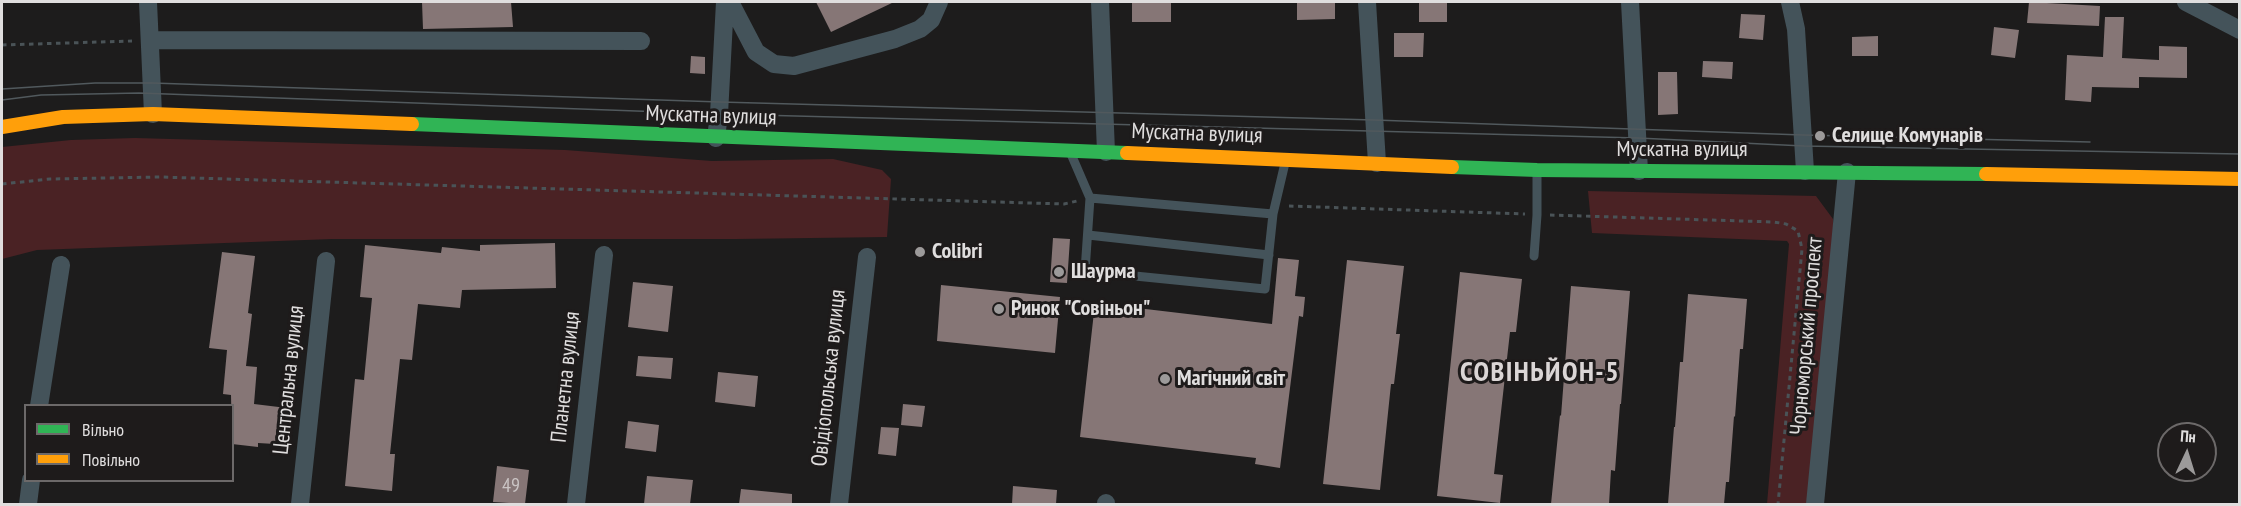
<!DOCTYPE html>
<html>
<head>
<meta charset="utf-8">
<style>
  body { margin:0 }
  #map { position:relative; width:2241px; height:506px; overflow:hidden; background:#1d1c1c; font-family:"PT Sans Narrow",sans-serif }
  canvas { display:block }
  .frame { position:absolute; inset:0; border:3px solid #e0dede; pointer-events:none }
  .legend { position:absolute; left:24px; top:404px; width:210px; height:78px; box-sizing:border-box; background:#1e1b1b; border:2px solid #6c6969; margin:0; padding:8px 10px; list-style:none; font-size:18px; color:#e0dede }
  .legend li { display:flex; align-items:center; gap:12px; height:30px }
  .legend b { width:30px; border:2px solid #6c6969 }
  .north { position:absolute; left:2157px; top:422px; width:60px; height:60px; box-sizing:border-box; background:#1e1b1b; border:2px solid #6c6969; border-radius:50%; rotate:4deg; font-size:16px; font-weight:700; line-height:24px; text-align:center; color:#e0dede }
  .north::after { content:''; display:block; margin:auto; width:21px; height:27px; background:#9c9a9a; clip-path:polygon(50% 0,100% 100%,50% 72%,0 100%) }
</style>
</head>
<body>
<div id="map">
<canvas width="2241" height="506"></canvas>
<div class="frame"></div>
<ul class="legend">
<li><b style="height:8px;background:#30b455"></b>Вільно</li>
<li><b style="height:8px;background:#ff9f0a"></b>Повільно</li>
</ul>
<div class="north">Пн</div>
</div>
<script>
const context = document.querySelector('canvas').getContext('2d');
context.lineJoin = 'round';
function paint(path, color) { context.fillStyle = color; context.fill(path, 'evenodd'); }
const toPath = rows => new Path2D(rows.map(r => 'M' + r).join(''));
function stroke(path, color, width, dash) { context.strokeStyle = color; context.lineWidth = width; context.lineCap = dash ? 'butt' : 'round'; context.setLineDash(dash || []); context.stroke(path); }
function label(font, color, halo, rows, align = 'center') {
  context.font = font + ' "PT Sans Narrow",sans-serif'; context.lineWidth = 6; context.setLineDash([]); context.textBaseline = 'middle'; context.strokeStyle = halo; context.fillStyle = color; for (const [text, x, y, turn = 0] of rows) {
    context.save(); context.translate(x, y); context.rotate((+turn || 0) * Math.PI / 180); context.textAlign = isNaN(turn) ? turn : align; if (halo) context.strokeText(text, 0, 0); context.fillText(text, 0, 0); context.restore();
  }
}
paint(toPath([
  [135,138,565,150,712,161,833,159,882,170,891,179,887,237,737,239,332,239,37,250,2,259,2,147,71,140],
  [1588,191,1816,196,1833,219,1833,250,1808,504,1767,504,1789,244,1787,241,1592,233]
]), '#4a2224');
paint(toPath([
  [422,2,511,2,513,27,423,29],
  [816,2,894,2,831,32],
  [1132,2,1171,2,1171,22,1132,22],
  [1297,2,1335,2,1335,19,1297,20],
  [1419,2,1447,2,1447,22,1419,22],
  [2029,2,2100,6,2099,26,2027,23],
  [1741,14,1765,15,1763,40,1739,38],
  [2105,17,2124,17,2122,58,2159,60,2159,46,2187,47,2187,78,2139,77,2139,88,2092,87,2091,102,2065,100,2067,55,2103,57],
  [1994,27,2019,30,2015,58,1991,55],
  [1394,33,1424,33,1423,57,1394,57],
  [1878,36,1878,56,1852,56,1852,37],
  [691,56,705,57,705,74,690,73],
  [1703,61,1733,62,1732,79,1702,77],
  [1658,72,1677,72,1678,114,1658,115],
  [1053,238,1070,239,1067,283,1050,282],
  [555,243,556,288,462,290,460,308,418,304,412,360,400,359,390,454,395,454,392,491,345,486,355,379,364,380,372,298,360,297,365,245,441,253,442,247,480,251,480,245],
  [222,252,255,256,248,313,252,314,246,366,257,367,254,404,287,408,285,428,277,427,275,444,258,443,258,447,232,444,231,395,223,394,227,350,209,348],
  [1278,258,1299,260,1295,296,1305,297,1303,317,1299,316,1280,468,1255,464,1256,458,1080,437,1095,303,1272,324],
  [1347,260,1404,266,1396,334,1400,334,1394,384,1391,384,1380,490,1323,484],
  [1460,272,1522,279,1516,332,1510,332,1494,474,1503,475,1500,503,1437,496],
  [633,282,673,286,668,332,628,327],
  [941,285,1060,297,1055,353,937,341],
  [1571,286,1630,291,1621,404,1620,404,1615,471,1611,470,1609,504,1551,504,1560,415,1561,416],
  [1688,294,1747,299,1743,349,1740,349,1735,417,1734,416,1729,482,1726,482,1724,504,1668,504,1674,427,1675,427,1680,362,1683,362],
  [638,356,673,358,671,379,636,376],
  [718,372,758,376,755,407,715,402],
  [903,404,925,406,922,427,901,425],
  [628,421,659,425,656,452,625,448],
  [881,427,899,428,896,456,878,454],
  [497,466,529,470,525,504,493,502],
  [647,476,693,480,690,504,644,504],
  [1013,486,1057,490,1056,504,1012,504],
  [741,489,792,494,792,504,739,504]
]), '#867676');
stroke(toPath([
  [2,45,132,41],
  [2,184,50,179,160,177,1064,204,1077,201],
  [1289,206,1525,214],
  [1550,215,1774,222,1786,224,1798,231,1802,249,1778,504]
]), '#4a5357', 3, [4.5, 4.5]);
stroke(toPath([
  [1071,154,1090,198,1085,271,1265,289,1273,214,1285,163],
  [1090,198,1273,214],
  [1088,235,1269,255],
  [1534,256,1537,215,1537,172]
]), '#44535a', 9);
stroke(toPath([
  [148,2,153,114],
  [730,2,756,52,774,64,794,66,895,39,920,29,931,20,939,2],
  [1100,2,1106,152],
  [1367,2,1377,163],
  [1630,2,1639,171],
  [1790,2,1796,29,1805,171],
  [2186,2,2240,30],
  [150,40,641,41],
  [716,138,719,114,725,2],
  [39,406,61,265],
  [28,504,31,480],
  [300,504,326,261],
  [576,504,604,255],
  [839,504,867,257],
  [1106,504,1106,503],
  [1815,504,1847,172]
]), '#44535a', 18);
stroke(toPath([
  [412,124,1127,153],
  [1452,167,1537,170,1986,174]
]), '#30b455', 14);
stroke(toPath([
  [2,127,63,117,153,114,412,124],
  [1127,153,1452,167],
  [1986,174,2240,179]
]), '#ff9f0a', 14);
stroke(toPath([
  [2,89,95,83,152,83,720,102,1374,120,1803,135,2090,142],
  [2,100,41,95,139,93,719,114,1638,138,1804,146,2240,154]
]), '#51595d', 1.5);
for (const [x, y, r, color] of [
  [1820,136,6,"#9c9a9a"],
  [920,252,6,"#9c9a9a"],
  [1059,272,6,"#9c9a9a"],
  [999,309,6,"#9c9a9a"],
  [1165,379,6,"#9c9a9a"]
]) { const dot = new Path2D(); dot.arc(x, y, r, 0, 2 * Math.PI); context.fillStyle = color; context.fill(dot); stroke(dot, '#1e1b1b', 2); }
label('20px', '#cac4c4', null, [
  ["49",511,486]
]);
label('22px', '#e0dede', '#1e1b1b', [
  ["Мускатна вулиця",711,116,2],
  ["Мускатна вулиця",1197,134,2],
  ["Мускатна вулиця",1682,150],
  ["Чорноморський проспект",1807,336,-85],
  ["Планетна вулиця",566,377,-84],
  ["Овідіопольська вулиця",829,378,-84],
  ["Центральна вулиця",289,380,-84]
]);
label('bold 22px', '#e0dede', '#1e1b1b', [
  ["Селище Комунарів",1832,136],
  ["Colibri",932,252],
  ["Шаурма",1071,272],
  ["Ринок \"Совіньон\"",1011,309],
  ["Магічний світ",1177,379]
], 'left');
context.letterSpacing = '1.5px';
label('bold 28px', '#dbd6d6', '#1e1b1b', [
  ["СОВІНЬЙОН-5",1540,373]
]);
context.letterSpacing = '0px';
</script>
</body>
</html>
